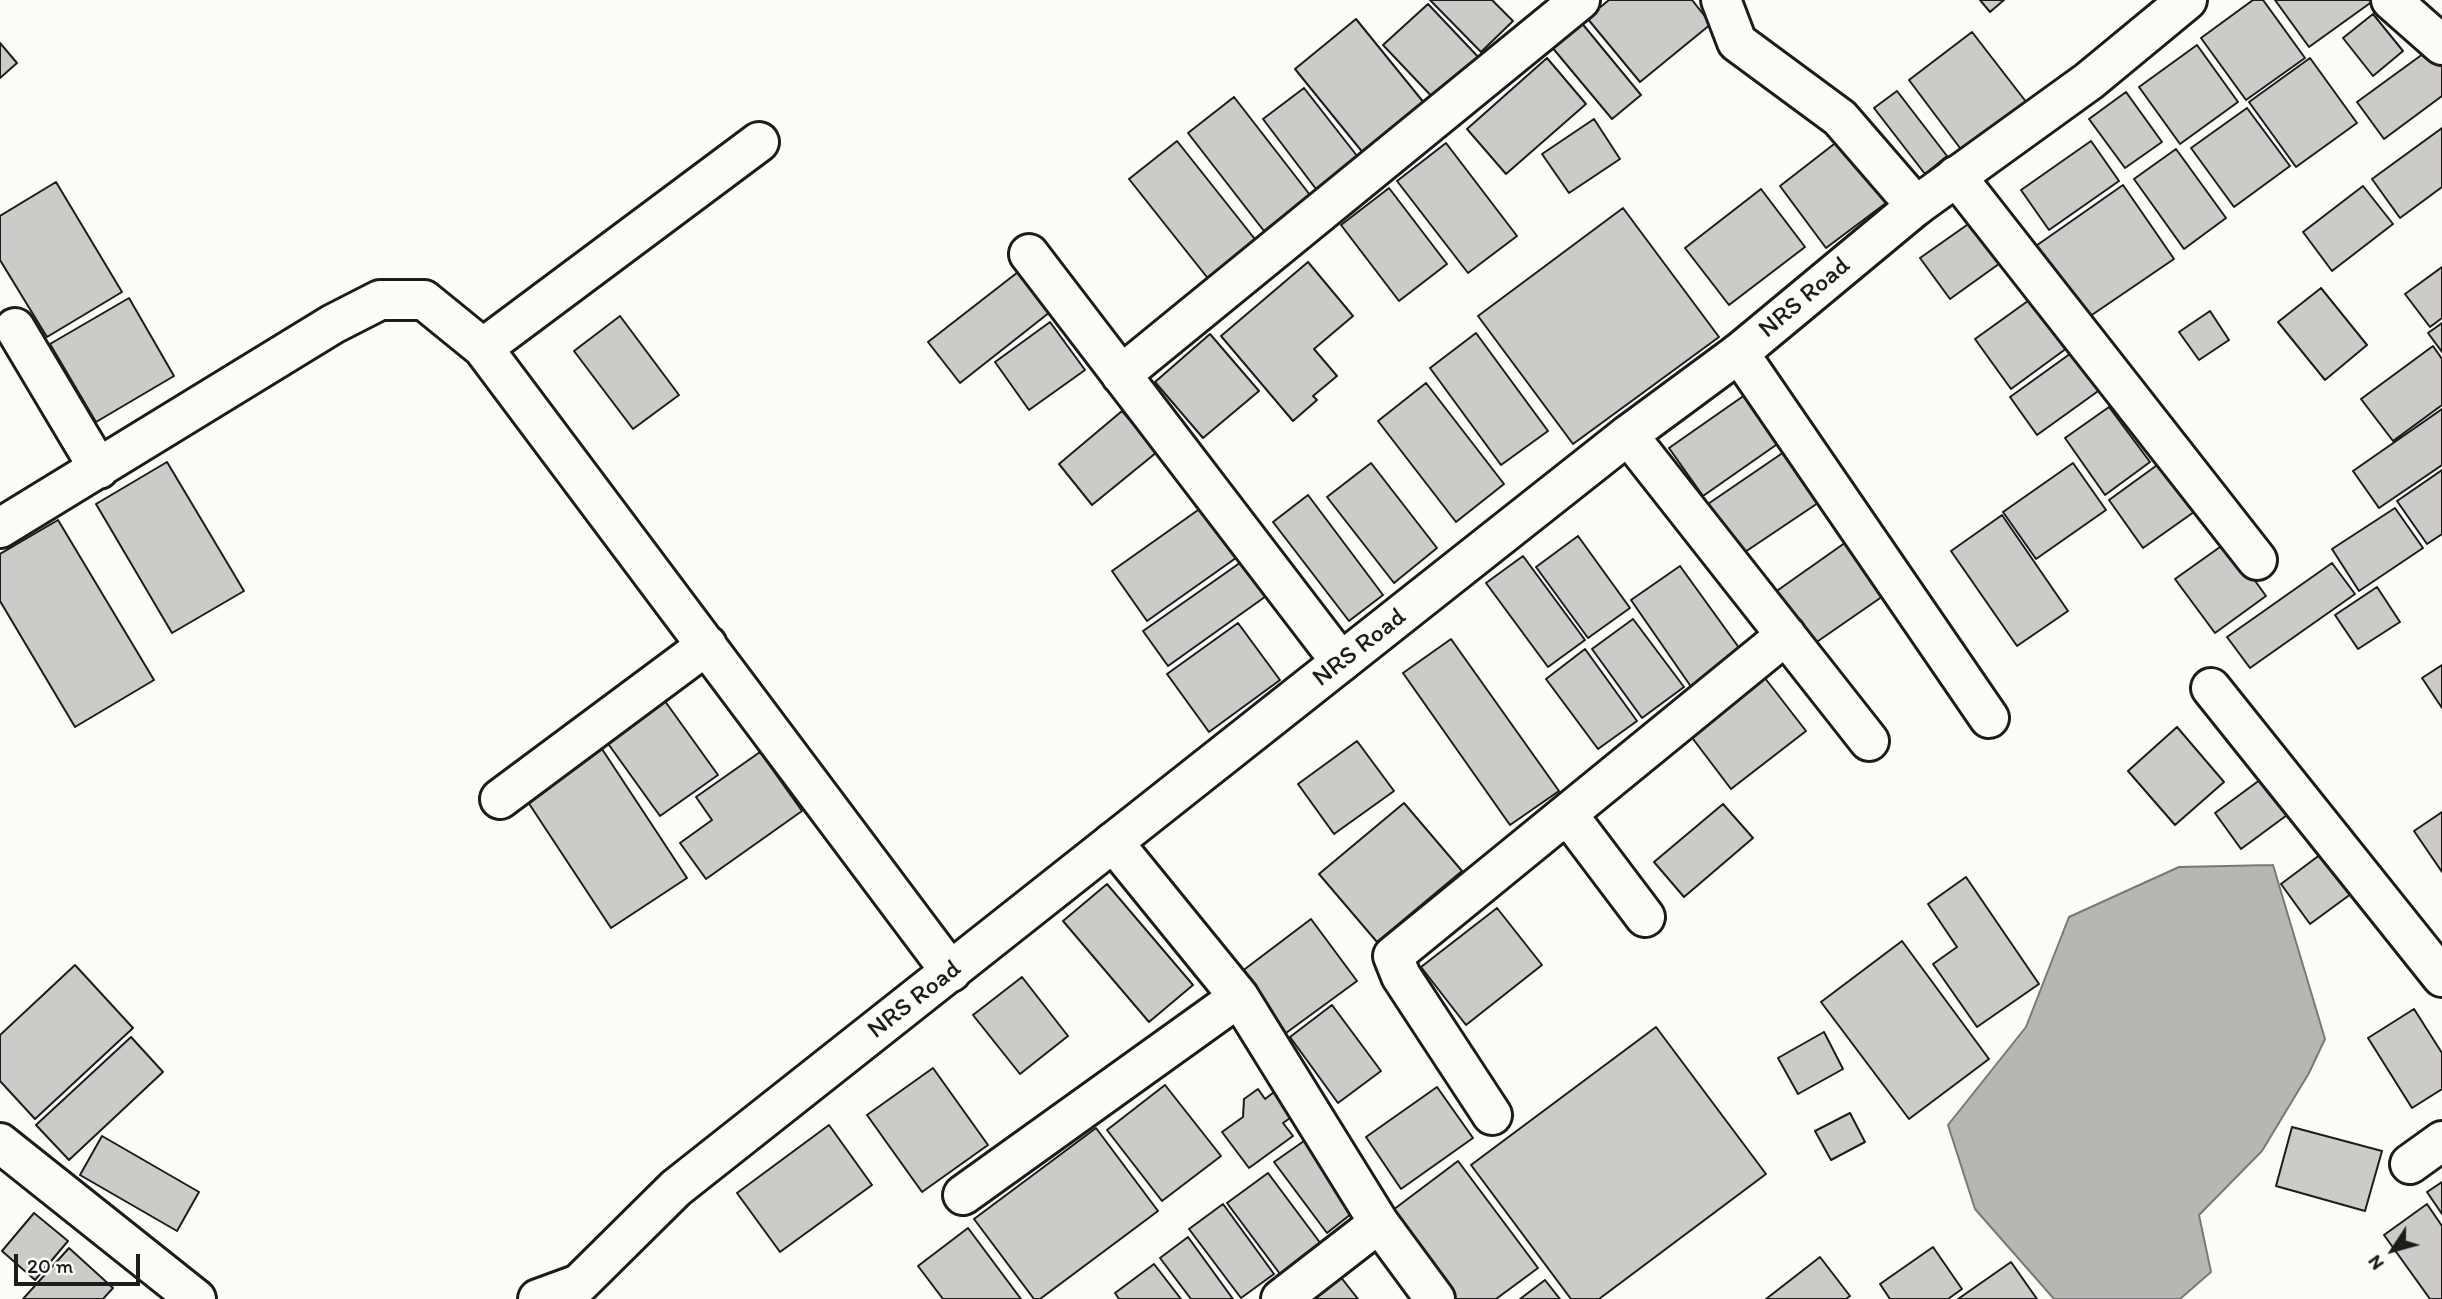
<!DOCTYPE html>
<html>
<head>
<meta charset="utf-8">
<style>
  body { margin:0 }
  #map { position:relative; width:2442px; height:1299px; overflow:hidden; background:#fdfcf7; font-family:Itim,sans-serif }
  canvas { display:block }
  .north { position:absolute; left:2358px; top:1215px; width:70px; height:70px; -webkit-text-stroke:5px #fdfcf7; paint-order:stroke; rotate:234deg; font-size:19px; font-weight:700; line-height:28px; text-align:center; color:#1c1c1c }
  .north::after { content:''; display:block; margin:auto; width:24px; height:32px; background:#1c1c1c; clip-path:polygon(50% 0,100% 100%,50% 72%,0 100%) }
  .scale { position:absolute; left:14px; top:1254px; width:126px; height:32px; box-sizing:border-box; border:4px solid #1c1c1c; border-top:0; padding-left:9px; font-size:21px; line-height:24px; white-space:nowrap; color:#1c1c1c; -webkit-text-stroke:5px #fdfcf7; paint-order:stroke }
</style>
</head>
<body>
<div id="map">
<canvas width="2442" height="1299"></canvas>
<div class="north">N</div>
<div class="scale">20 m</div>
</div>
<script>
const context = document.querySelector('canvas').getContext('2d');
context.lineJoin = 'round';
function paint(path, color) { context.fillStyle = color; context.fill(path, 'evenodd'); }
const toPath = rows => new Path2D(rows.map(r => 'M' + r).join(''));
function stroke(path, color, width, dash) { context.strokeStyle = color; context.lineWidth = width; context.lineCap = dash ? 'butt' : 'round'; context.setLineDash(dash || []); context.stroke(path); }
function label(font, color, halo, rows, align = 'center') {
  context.font = font + ' Itim,sans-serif'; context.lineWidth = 5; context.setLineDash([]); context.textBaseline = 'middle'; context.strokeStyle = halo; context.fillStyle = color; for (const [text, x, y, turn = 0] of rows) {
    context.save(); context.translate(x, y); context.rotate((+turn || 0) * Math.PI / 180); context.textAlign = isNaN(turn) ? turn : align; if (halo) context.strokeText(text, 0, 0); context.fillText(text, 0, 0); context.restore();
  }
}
const water = toPath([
  [2273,865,2325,1039,2309,1073,2262,1151,2199,1215,2211,1272,2180,1299,2054,1299,1975,1209,1948,1125,2026,1027,2069,917,2179,867,2273,865]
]);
paint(water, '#b7b6b2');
stroke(water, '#797876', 2);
const building = toPath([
  [1430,0,1492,0,1513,21,1481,52,1430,0],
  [1609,0,1692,0,1711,24,1640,82,1587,18,1609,0],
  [1980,0,2004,0,1990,12,1980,0],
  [2253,0,2263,0,2305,58,2246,100,2201,38,2253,0],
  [2275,0,2371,0,2373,1,2309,47,2275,0],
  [1428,4,1482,61,1438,103,1383,45,1428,4],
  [2373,14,2403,51,2373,76,2343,38,2373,14],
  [1356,19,1429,109,1368,159,1295,69,1356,19],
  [1580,21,1641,95,1612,119,1551,46,1580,21],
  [1972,32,2027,103,1963,152,1909,80,1972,32],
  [0,43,17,63,0,78,0,43],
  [2438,43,2442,48,2442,96,2384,139,2357,102,2438,43],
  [2197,45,2238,102,2180,144,2139,87,2197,45],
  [1547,58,1586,104,1506,174,1467,129,1547,58],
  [2310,58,2357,123,2296,167,2249,102,2310,58],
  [1304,88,1361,161,1319,193,1263,119,1304,88],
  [1897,91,1947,156,1925,174,1874,108,1897,91],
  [2126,92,2162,142,2125,168,2089,119,2126,92],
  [1234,97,1310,195,1264,231,1188,133,1234,97],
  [2247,108,2290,166,2234,207,2191,148,2247,108],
  [1594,119,1620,159,1569,193,1542,154,1594,119],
  [2442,128,2442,187,2400,218,2372,179,2442,128],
  [1177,141,1258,243,1210,281,1129,179,1177,141],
  [1838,141,1886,203,1826,248,1780,186,1838,141],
  [2091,141,2119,181,2049,230,2021,190,2091,141],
  [1446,143,1517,236,1468,273,1397,181,1446,143],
  [2176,149,2226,218,2184,249,2134,179,2176,149],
  [56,182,122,292,47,337,0,260,0,216,56,182],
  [2123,185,2174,259,2083,321,2033,248,2123,185],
  [2363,186,2393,224,2332,271,2303,232,2363,186],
  [1389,188,1447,264,1399,301,1341,225,1389,188],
  [1761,189,1805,247,1729,305,1685,248,1761,189],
  [1623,208,1719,337,1573,444,1478,316,1623,208],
  [1974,220,2003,261,1950,299,1920,258,1974,220],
  [1308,262,1353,316,1314,349,1337,376,1313,396,1317,400,1293,421,1221,336,1308,262],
  [2442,267,2442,318,2430,327,2405,294,2442,267],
  [1018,272,1050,312,960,383,928,342,1018,272],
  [2321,288,2367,345,2325,380,2278,322,2321,288],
  [129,298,174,376,96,422,50,344,129,298],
  [2032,298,2067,348,2011,389,1975,339,2032,298],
  [2210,311,2229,340,2199,360,2179,332,2210,311],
  [620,316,679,395,633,429,574,351,620,316],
  [1050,322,1085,370,1029,410,995,362,1050,322],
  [2442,323,2442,352,2428,333,2442,323],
  [1476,333,1548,431,1501,465,1430,368,1476,333],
  [1210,334,1259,391,1203,438,1155,382,1210,334],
  [2433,346,2442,359,2442,405,2393,441,2361,399,2433,346],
  [2074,351,2101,389,2037,435,2010,397,2074,351],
  [1426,383,1504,484,1456,522,1378,421,1426,383],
  [1752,390,1786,438,1703,496,1669,448,1752,390],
  [2109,407,2150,462,2105,495,2065,438,2109,407],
  [2442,409,2442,465,2379,508,2353,471,2442,409],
  [1122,411,1157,452,1092,505,1059,464,1122,411],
  [1784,452,1818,503,1739,556,1705,506,1784,452],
  [167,462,244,591,172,633,96,504,167,462],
  [1371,463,1437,548,1394,583,1327,497,1371,463],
  [2073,463,2106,510,2036,559,2003,512,2073,463],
  [2160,463,2194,512,2143,548,2109,500,2160,463],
  [2442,470,2442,534,2427,544,2397,501,2442,470],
  [1308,495,1383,595,1349,621,1273,522,1308,495],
  [1215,498,1250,548,1147,621,1112,571,1215,498],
  [2395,508,2423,548,2359,591,2332,549,2395,508],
  [2002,515,2068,611,2017,646,1951,551,2002,515],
  [58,520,154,680,75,727,0,601,0,554,58,520],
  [1578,536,1630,608,1588,638,1536,567,1578,536],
  [1849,540,1886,594,1808,648,1771,595,1849,540],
  [2227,542,2266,596,2215,633,2175,579,2227,542],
  [1523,556,1585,640,1548,667,1486,583,1523,556],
  [1244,560,1269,594,1168,666,1143,631,1244,560],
  [2332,563,2355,594,2250,668,2227,637,2332,563],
  [1680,566,1745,656,1694,691,1631,600,1680,566],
  [2377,587,2400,622,2358,649,2335,615,2377,587],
  [1633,619,1684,687,1642,718,1592,649,1633,619],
  [1238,623,1280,680,1209,732,1167,674,1238,623],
  [1451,639,1559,791,1510,825,1403,673,1451,639],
  [1585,649,1637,721,1598,749,1546,679,1585,649],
  [2442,665,2442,708,2422,678,2442,665],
  [1761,673,1806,731,1731,789,1687,731,1761,673],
  [662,697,718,775,660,816,604,738,662,697],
  [2177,727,2224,782,2175,825,2128,771,2177,727],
  [1357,741,1394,791,1334,834,1298,784,1357,741],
  [600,746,687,878,611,928,524,796,600,746],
  [760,752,802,811,706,879,680,843,712,820,696,797,760,752],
  [2272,771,2298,807,2241,849,2215,813,2272,771],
  [1404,803,1462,871,1377,942,1319,874,1404,803],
  [1723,804,1753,838,1684,897,1654,862,1723,804],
  [2442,812,2442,872,2414,831,2442,812],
  [2325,851,2355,891,2310,924,2281,884,2325,851],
  [1966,877,2039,984,1977,1027,1933,964,1957,947,1928,904,1966,877],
  [1107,884,1193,985,1149,1022,1063,921,1107,884],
  [1497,908,1542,965,1466,1025,1421,967,1497,908],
  [1311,919,1357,981,1286,1033,1241,972,1311,919],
  [1902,941,1989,1059,1909,1119,1821,1002,1902,941],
  [75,965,133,1028,35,1119,0,1081,0,1035,75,965],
  [1022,977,1068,1036,1020,1074,973,1015,1022,977],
  [1332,1005,1381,1071,1338,1103,1290,1037,1332,1005],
  [2414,1009,2442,1053,2442,1089,2412,1108,2368,1038,2414,1009],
  [1656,1027,1766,1174,1599,1299,1571,1299,1471,1165,1656,1027],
  [1824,1032,1843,1069,1798,1094,1778,1058,1824,1032],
  [131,1037,163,1072,69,1160,36,1125,131,1037],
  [933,1068,988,1145,922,1192,867,1115,933,1068],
  [1165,1085,1221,1156,1162,1201,1107,1130,1165,1085],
  [1282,1086,1300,1111,1283,1123,1293,1136,1249,1168,1222,1132,1243,1117,1244,1099,1258,1089,1265,1099,1282,1086],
  [1437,1087,1473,1138,1401,1189,1366,1137,1437,1087],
  [1850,1113,1865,1142,1831,1160,1815,1131,1850,1113],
  [829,1125,872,1185,780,1252,737,1193,829,1125],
  [2292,1127,2382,1151,2365,1211,2276,1186,2292,1127],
  [1096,1128,1158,1211,1040,1299,1034,1299,974,1219,1096,1128],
  [102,1136,199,1192,177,1231,80,1175,102,1136],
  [1304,1141,1356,1210,1327,1233,1274,1162,1304,1141],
  [1458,1161,1538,1268,1496,1299,1453,1299,1389,1213,1458,1161],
  [1268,1173,1327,1252,1286,1282,1227,1203,1268,1173],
  [2442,1182,2442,1214,2427,1192,2442,1182],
  [1223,1204,1274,1274,1241,1298,1189,1229,1223,1204],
  [2427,1204,2442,1226,2442,1299,2430,1299,2384,1235,2427,1204],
  [34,1213,68,1241,35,1280,2,1251,34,1213],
  [968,1228,1021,1299,943,1299,918,1266,968,1228],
  [1188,1237,1233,1299,1191,1299,1160,1258,1188,1237],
  [1933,1247,1962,1289,1948,1299,1890,1299,1880,1284,1933,1247],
  [69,1248,113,1288,103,1299,23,1299,69,1248],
  [1820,1257,1850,1296,1846,1299,1766,1299,1820,1257],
  [2011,1262,2037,1299,1958,1299,2011,1262],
  [1154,1264,1181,1299,1119,1299,1115,1293,1154,1264],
  [1336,1271,1358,1299,1301,1299,1336,1271],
  [1545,1280,1560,1299,1520,1299,1545,1280]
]);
paint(building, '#cccbc8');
stroke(building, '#1c1c1c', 2);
const minor = toPath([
  [1721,0,1737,42,1840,118,1916,206],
  [1956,176,2257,560],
  [1029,254,1341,662],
  [15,328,99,469],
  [483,348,759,142],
  [1739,353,1989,718],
  [1121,375,1580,0],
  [1628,435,1869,741],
  [0,528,333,324,380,300,424,300,483,348,951,972],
  [2211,688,2442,977],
  [500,799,707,645],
  [1568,815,1645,917],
  [1113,842,1239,997,1379,1223,1435,1299],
  [1492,1115,1401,976,1393,956,1786,635],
  [2410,1164,2442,1141],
  [963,1195,1239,997],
  [1281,1299,1379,1223]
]);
const tertiary = toPath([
  [2391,0,2442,45],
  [0,1143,196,1299],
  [538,1299,579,1284,676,1188,1628,435,1739,353,1916,206,2089,81,2187,0]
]);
stroke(minor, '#1c1c1c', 44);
stroke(tertiary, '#1c1c1c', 44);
stroke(minor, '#fdfcf7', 38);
stroke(tertiary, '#fdfcf7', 38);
label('26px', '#1c1c1c', '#fdfcf7', [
  ["NRS Road",1805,298,-40],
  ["NRS Road",1360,648,-38],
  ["NRS Road",915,1000,-38]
]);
</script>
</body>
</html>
